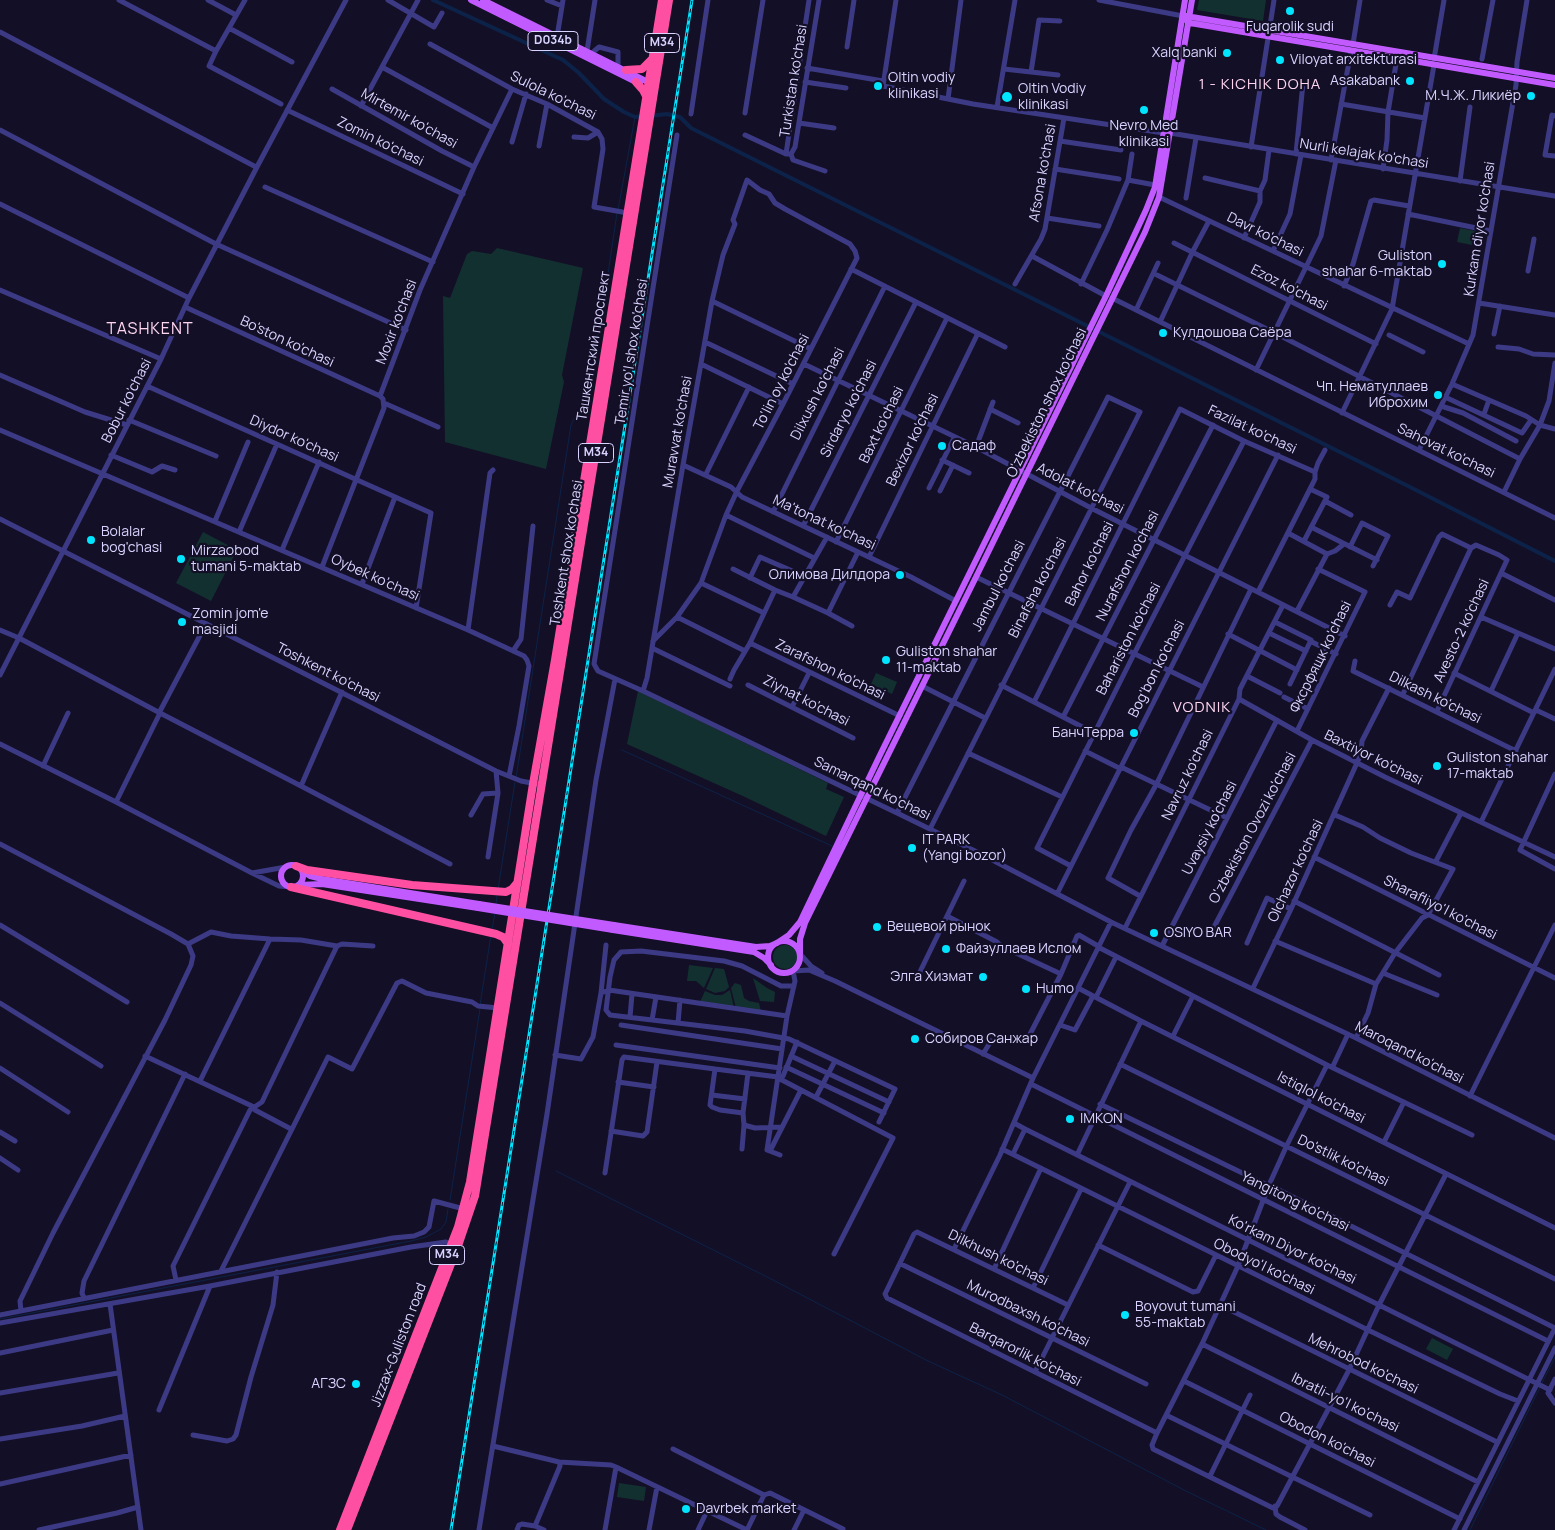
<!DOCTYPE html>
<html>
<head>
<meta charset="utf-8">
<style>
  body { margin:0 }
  canvas { display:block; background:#130f26 }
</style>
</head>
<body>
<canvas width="1555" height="1530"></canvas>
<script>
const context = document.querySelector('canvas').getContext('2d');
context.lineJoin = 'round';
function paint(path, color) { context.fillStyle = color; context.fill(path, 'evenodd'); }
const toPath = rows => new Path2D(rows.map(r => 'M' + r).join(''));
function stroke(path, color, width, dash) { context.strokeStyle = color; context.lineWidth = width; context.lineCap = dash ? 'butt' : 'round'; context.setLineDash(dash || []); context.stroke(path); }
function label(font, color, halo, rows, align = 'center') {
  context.font = font + ' Manrope,sans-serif'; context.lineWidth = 4.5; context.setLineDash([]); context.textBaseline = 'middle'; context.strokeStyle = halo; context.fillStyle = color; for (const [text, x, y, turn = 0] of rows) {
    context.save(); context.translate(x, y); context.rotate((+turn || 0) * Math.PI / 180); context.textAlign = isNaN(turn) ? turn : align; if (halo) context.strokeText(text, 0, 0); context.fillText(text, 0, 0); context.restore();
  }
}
paint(toPath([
  [1199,0,1266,0,1263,21,1197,10],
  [1460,228,1485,233,1482,247,1457,242],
  [497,248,583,268,562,375,564,382,546,469,445,442,443,296,450,298,467,254,472,251,491,254],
  [203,532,237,550,211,601,176,583],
  [876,673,897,682,892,694,871,684],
  [638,691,828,783,826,789,844,797,826,836,745,797,627,744],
  '773 957a12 12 0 1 1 24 0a12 12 0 1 1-24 0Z',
  [689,965,713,968,704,988,696,981,687,981],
  [715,968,724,969,729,987,725,991,715,993,706,989],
  [753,978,767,988,775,992,774,1002,760,1001],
  [735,983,741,985,744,998,749,1001,759,1003,761,1012,736,1008,731,988],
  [730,990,734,1008,699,1004,705,991,715,995,722,995],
  [1432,1338,1453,1349,1447,1360,1426,1349],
  [619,1483,646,1487,644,1501,617,1497]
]), '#12302f');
stroke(toPath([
  [618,210,635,117],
  [622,750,832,846],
  [516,778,571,425,592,382,617,213],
  [498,889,515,782],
  [496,904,497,896],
  [492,929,495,913],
  [480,1005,491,935],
  [556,1171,773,1280,928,1361,1002,1395,1186,1491,1266,1530],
  [450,1200,480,1009],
  [0,1319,411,1241,426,1237,441,1229,446,1222,448,1209],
  [1542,1383,1555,1357],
  [1470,1530,1540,1387]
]), '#0c2248', 1);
stroke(toPath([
  [433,0,563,60,579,73,604,99,624,112,635,117,643,116],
  [650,116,667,114,680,117,691,128,1408,486,1555,561]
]), '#0c2248', 4);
stroke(toPath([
  [119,0,216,51,209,66,281,104],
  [208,0,236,15],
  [388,0,434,27,442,13],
  [547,0,562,6],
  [896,0,883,86,973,104,1164,133],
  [1099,0,1183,16],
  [229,28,292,62],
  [0,32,256,167],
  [557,37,563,0],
  [430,44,512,89,547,104,598,132,602,139,603,149,594,207,628,213],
  [1353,44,1360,0],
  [847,47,854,0],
  [216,51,245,0],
  [587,51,595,0],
  [592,53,599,47,618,52,618,66],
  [1434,59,1444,0],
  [1482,59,1493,0],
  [382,67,493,128],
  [807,68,883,81],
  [1004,69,1058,75],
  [1031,72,1039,20,1060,21],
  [805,82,846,88],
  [332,89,442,151,474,167],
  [948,99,961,0],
  [1341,104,1425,118],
  [361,106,418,0],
  [997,107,1015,0],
  [287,110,463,194],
  [745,113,763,0],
  [691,114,708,0],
  [1555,116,1552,115,1545,155,1555,156],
  [799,123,834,128],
  [0,130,216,244,406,330],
  [1170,133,1555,196],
  [677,135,594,664,598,671,643,691,897,813,977,852,1111,922,1356,1038,1555,1138],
  [745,135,786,154],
  [574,137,588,138,598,132],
  [1060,141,1121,150],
  [512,142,526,94],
  [539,146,547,104],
  [1251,147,1274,0],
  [786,154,791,154,795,147,819,0],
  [786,154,809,0],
  [791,154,793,160,825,171],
  [1296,154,1303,83],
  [1331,160,1351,51],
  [1055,169,1119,179],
  [1383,169,1387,140,1388,112,1397,58],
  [1205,178,1260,191],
  [1128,180,1155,185],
  [1460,181,1470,107],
  [265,187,433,262],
  [1159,197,1469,344],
  [1186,198,1196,138],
  [0,204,189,298],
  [1408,214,1491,231],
  [1047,218,1099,226],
  [1244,238,1260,202,1260,191,1265,180,1269,150],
  [1174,243,1376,344],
  [1273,251,1290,214,1301,155],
  [1032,256,1106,296],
  [851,269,1005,347],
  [1528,271,1534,239],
  [1157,275,1275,333,1520,459],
  [1015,284,1041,239,1045,229,1064,118],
  [1081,284,1107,230,1128,180,1132,154],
  [1344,286,1353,264,1371,201,1374,200,1409,206],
  [0,290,161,359],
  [1112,298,1555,518],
  [712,301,811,349],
  [1479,303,1555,315],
  [185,307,380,396],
  [1136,310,1158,263],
  [1160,322,1193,251,1209,221],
  [1494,334,1500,306],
  [1389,335,1423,352],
  [705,342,793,384],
  [1498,347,1519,349,1533,354,1555,355],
  [701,364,783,404],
  [804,364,976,447,1091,508,1345,636],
  [1256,370,1321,236,1336,160],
  [0,375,85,412,127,425],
  [1452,384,1526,416,1540,425,1555,429],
  [147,386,431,513,416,608],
  [1445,397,1522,433,1531,420],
  [384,403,438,427],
  [1441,406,1463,413,1516,441],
  [990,409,1018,423],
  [1342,413,1392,309,1434,65],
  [1484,414,1489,400],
  [129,420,216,456],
  [0,430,468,630,524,656,527,660,529,666,519,726,509,776],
  [976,447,993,402],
  [1419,450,1452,384,1473,335,1516,85,1517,62,1527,0],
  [111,455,152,472,162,466,175,470],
  [942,460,969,473],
  [683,465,731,487,742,497,911,577,956,601],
  [706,474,749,387],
  [929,488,954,438],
  [940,491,953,465],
  [1504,492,1520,459,1540,425,1549,401,1555,363],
  [1325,501,1351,515],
  [773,512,885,286],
  [726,515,814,558],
  [0,519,496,771,521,781,542,785],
  [215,521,248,442],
  [803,526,916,302],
  [1311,527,1377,560],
  [239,532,277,444],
  [1288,533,1327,554,1335,551,1344,544],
  [1304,541,1327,497,1310,489],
  [836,542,947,318],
  [1350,547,1362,523,1388,536,1373,566],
  [282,550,319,462],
  [869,557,978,333],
  [322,567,384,408,383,399,380,396,420,290,474,167,512,89],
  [733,569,775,590,793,597,828,613,852,626],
  [1501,573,1555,600],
  [976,577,1203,687],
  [750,578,760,557,804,576],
  [701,583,764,613],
  [362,584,395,497],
  [1258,592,1310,489,1315,479,1315,472,1318,463,1325,450],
  [793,597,827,537],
  [1390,605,1397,592,1410,598,1439,537,1442,534,1471,548,1476,545,1499,555,1507,560,1437,711],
  [1297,611,1327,554],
  [828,613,858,552],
  [677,617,745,651],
  [1481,617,1555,649],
  [1275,622,1311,640,1290,684],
  [0,630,19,638,160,713,116,802,252,873,279,886,291,887],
  [468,630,488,487,490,473,493,470],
  [1269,633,1306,651],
  [1228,634,1297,670],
  [1310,641,1336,654],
  [750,643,900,716],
  [652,648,730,686],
  [513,651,521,639,533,526],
  [1355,661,1353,671,1516,751],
  [1454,673,1534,713],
  [0,675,161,359,189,298,258,165,346,0],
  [1247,676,1280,693],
  [730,679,734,670,750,643,775,590],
  [748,685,853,738],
  [1001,685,1094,733],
  [922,686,985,718],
  [643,691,647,678,652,648,683,465,712,301,723,255,735,224,733,220,747,180,760,190,769,194,775,203,785,209,850,244,855,251,857,258,783,404,737,491,726,515,701,583,677,617,653,641],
  [1491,691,1518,633],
  [342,692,301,786,450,864],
  [1403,694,1471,548],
  [1284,697,1308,709],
  [1239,699,1312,740,1385,777,1555,857],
  [1034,702,1180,409,1244,441,1315,472],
  [792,707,809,673],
  [1536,710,1555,719],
  [159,713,206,624],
  [160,713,301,786],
  [1063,717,1213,425],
  [1297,731,1365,592,1318,569],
  [0,744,116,802],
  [1085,751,1121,769],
  [968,753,1062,797],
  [43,766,68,713],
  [1121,767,1227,818],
  [1555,774,1520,850,1555,869],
  [897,813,1108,397,1140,412,930,829],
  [471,815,483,794,498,793],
  [1335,815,1363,827,1380,838,1411,853,1453,869,1428,915,1422,918,1395,953,1376,984,1368,1013,1356,1038],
  [1481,822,1555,669],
  [0,844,171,934,188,944,211,932,231,936,270,939,301,940,337,946,342,944,373,946],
  [488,857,498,793,496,771],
  [1314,857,1555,978],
  [1436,861,1461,813],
  [1071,866,1037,848,1134,654,1244,441],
  [252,873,286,867],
  [1057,894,1278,455],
  [1140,896,1108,878,1131,830,1156,785,1251,589],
  [1294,901,1439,975],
  [947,916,964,881],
  [0,925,127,1002],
  [1214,927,1312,740],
  [1125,928,1239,699,1240,689,1283,605],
  [1275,941,1376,984],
  [1247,943,1267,898,1291,909],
  [1162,946,1277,720],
  [1098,947,1327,1065,1472,1135],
  [800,954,811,966,822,973],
  [1383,973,1437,995],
  [916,980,947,916,997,942,1001,946,1061,974],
  [794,986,781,986,742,966,724,961,641,951,621,952,614,960,610,977,606,1010,610,1015,745,1031,789,1039,895,1089,879,1122],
  [1078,988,1141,1021,1555,1228],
  [1253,988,1291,909,1361,754,1362,741,1389,688],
  [601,993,609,990,787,1016],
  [1096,997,1116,957],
  [0,1003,101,1066],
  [630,1017,632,994],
  [652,1020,656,997],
  [678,1023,680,1000],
  [621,1025,782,1049],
  [1060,1025,1075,1030,1093,996],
  [1173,1036,1193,996],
  [1027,1040,1061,974,1077,936,1079,935,1098,946],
  [616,1045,780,1068],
  [983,1054,991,1041],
  [555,1055,581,1059,593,1037,601,993,606,945],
  [145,1056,254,1107,255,1110,291,1129],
  [791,1056,889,1102],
  [1120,1064,1555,1279],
  [1327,1065,1287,1145,1269,1185,1238,1266,1202,1344,1157,1433,1152,1445,1153,1449,1273,1508,1277,1506,1349,1370,1379,1305,1446,1174],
  [1333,1066,1348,1034],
  [786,1067,884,1113],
  [0,1068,68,1112],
  [748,1073,743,1113,744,1125,755,1128,782,1127],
  [783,1076,797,1042],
  [778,1078,893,1138,834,1254],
  [200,1081,270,939],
  [618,1082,654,1087],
  [1031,1084,1548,1341],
  [712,1095,745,1099],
  [1470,1096,1555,925],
  [816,1097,835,1061],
  [1100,1104,1265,1184,1269,1185,1555,1328,1454,1530],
  [743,1113,720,1110,712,1107,710,1105,715,1069,778,1077],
  [1025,1129,1550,1390],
  [611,1131,643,1136,647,1132,657,1062],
  [0,1132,15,1141],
  [1384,1142,1404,1102],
  [742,1149,744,1125],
  [1002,1149,1368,1330,1500,1394,1518,1401],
  [770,1151,801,1090],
  [1013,1154,1025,1129,1014,1123],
  [780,1155,767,1150,787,1016,795,981,793,971,809,970,835,981,1033,1078],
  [1077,1155,1141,1021],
  [0,1158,18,1170],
  [605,1173,622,1060,624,1057,715,1069],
  [1098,1245,1193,1292,1198,1291,1216,1255],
  [954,1249,1000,1155,1033,1078,1111,922],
  [901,1264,1146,1384],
  [994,1269,1041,1168],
  [221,1271,328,1057,352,1069,397,983,402,981,426,993,472,1002,478,1006,498,1008],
  [176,1280,173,1266,250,1110,262,1102,337,946],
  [1033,1288,1081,1189],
  [84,1298,82,1293,84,1281,185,1074],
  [110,1304,141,1530],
  [1068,1305,917,1232,914,1234,885,1294,887,1298,1157,1433],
  [1220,1305,1497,1442],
  [21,1311,20,1301,53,1233,165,1020,191,965,193,956,188,944],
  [0,1315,393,1238,414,1236,424,1232,429,1227,434,1201,464,1209],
  [0,1323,210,1286,411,1247,446,1242,451,1244],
  [1202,1344,1478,1482],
  [0,1353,113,1330],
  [1035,1372,1130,1182],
  [1555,1379,1548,1393,1555,1403],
  [1184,1381,1460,1519],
  [0,1393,118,1373],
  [159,1410,210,1286],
  [1166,1415,1370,1515],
  [193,1435,227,1441,233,1439,236,1435,251,1377,273,1305,277,1272],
  [0,1439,82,1426,125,1416],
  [493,1446,559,1462,560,1466,535,1526],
  [673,1449,764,1495,770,1493,843,1529,842,1530],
  [559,1462,611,1465,616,1467,747,1530],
  [1210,1476,1250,1395],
  [0,1484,131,1455],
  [1275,1506,1276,1514,1280,1517,1305,1530],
  [39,1530,117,1513,138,1507],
  [479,1530,547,1114,596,780,615,679],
  [517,1530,519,1525,522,1524,535,1526,544,1530],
  [605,1530,616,1467],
  [649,1530,657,1487],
  [698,1530,707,1511],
  [747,1530,764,1495],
  [794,1530,804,1510],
  [1464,1530,1555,1348]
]), '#3d3a85', 5);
stroke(toPath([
  [471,0,640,84],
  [483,0,652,84],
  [1186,16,1555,78],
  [1187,21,1189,23,1196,24,1555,85],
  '281 876a11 11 0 1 1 22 0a11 11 0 1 1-22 0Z',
  [302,871,310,876,322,879,479,904],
  [299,885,322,884,478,908],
  [614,925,756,947,770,946,777,943,789,935,800,922,880,755,1106,296,1146,210,1155,187,1185,0],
  [613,930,754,952,764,958,771,965],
  '768 957a16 16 0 1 1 32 0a16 16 0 1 1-32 0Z',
  [800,954,800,939,805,923,976,577,1145,232,1159,197,1192,0]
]), '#c25bff', 6);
stroke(toPath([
  [626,70,642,69,651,60],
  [636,82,643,90,646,96],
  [296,866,307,870,412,885,506,892,512,889,517,883],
  [291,887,496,934,503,937,508,944],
  [340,1530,458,1227,470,1182,533,784,555,660,662,0],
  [347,1530,458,1246,475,1196,669,0]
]), '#ff4fa3', 8);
const rail = toPath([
  [451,1530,692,0]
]);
stroke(rail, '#00e5ff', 3);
stroke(rail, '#130f26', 1, [4]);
stroke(toPath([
  [479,904,614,925],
  [478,908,613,930]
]), '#c25bff', 6);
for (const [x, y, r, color] of [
  [1290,11,5,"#00e5ff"],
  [1227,53,5,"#00e5ff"],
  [1280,60,5,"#00e5ff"],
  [1410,81,5,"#00e5ff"],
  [878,86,5,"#00e5ff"],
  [1531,96,5,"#00e5ff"],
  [1007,97,6,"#00e5ff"],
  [1144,110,5,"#00e5ff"],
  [1442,264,5,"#00e5ff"],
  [1163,333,5,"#00e5ff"],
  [1438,395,5,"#00e5ff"],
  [942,446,5,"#00e5ff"],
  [91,540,5,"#00e5ff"],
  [181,559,5,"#00e5ff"],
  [900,575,5,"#00e5ff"],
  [182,622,5,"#00e5ff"],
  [886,660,5,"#00e5ff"],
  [1134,733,5,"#00e5ff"],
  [1437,766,5,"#00e5ff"],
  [912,848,5,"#00e5ff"],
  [877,927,5,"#00e5ff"],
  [1154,933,5,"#00e5ff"],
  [946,949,5,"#00e5ff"],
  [983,977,5,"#00e5ff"],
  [1026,989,5,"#00e5ff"],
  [915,1039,5,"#00e5ff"],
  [1070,1119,5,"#00e5ff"],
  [1125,1315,5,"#00e5ff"],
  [356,1384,5,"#00e5ff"],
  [686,1509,5,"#00e5ff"]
]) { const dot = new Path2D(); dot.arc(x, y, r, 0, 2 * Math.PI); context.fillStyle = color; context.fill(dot); stroke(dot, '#130f26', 2); }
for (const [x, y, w] of [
  [553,41,50],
  [662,43,35],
  [596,453,35],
  [447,1255,35]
]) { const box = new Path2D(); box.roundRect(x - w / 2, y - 9.5, w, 19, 4); context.fillStyle = '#130f26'; context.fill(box); stroke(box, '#d9d4ff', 1); }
label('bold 12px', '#d9d4ff', null, [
  ["D034b",553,41],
  ["M34",662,43],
  ["M34",596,453],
  ["M34",447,1255]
]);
label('14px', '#d9d4ff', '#130f26', [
  ["Fuqarolik sudi",1290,27,"center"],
  ["Xalq banki",1217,53,"right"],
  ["Viloyat arxitekturasi",1290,60],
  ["Oltin vodiy",888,78],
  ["klinikasi",888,94],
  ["Asakabank",1400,81,"right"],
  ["Oltin Vodiy",1018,89],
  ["klinikasi",1018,105],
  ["М.Ч.Ж. Ликиёр",1521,96,"right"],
  ["Nevro Med",1144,126,"center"],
  ["klinikasi",1144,142,"center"],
  ["Guliston",1432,256,"right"],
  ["shahar 6-maktab",1432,272,"right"],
  ["Кулдошова Саёра",1173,333],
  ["Чп. Нематуллаев",1428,387,"right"],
  ["Иброхим",1428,403,"right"],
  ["Садаф",952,446],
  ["Bolalar",101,532],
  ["bog'chasi",101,548],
  ["Mirzaobod",191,551],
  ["tumani 5-maktab",191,567],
  ["Олимова Дилдора",890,575,"right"],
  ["Zomin jom'e",192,614],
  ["masjidi",192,630],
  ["Guliston shahar",896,652],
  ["11-maktab",896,668],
  ["БанчТерра",1124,733,"right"],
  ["Guliston shahar",1447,758],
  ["17-maktab",1447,774],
  ["IT PARK",922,840],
  ["(Yangi bozor)",922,856],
  ["Вещевой рынок",887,927],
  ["OSIYO BAR",1164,933],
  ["Файзуллаев Ислом",956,949],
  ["Элга Хизмат",973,977,"right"],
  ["Humo",1036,989],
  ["Собиров Санжар",925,1039],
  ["IMKON",1080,1119],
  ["Boyovut tumani",1135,1307],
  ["55-maktab",1135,1323],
  ["АГЗС",346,1384,"right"],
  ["Davrbek market",696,1509]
], 'left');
label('14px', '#d9d4ff', '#130f26', [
  ["Turkistan ko'chasi",794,81,-81],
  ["Sulola ko'chasi",553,96,26],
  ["Mirtemir ko'chasi",409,119,29],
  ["Zomin ko'chasi",380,142,26],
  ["Nurli kelajak ko'chasi",1364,154,9],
  ["Afsona ko'chasi",1043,173,-80],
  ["Kurkam diyor ko'chasi",1480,229,-81],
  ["Davr ko'chasi",1265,235,26],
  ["Ezoz ko'chasi",1289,288,27],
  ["Moxir ko'chasi",397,322,-69],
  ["Bo'ston ko'chasi",287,342,25],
  ["Ташкентский проспект",594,346,-81],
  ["Temir yo'l shox ko'chasi",632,352,-81],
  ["To'lin oy ko'chasi",782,382,-63],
  ["Dilxush ko'chasi",818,394,-63],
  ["Bobur ko'chasi",127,401,-63],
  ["O'zbekiston shox ko'chasi",1047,403,-64],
  ["Sirdaryo ko'chasi",849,409,-63],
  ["Baxt ko'chasi",882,425,-64],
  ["Fazilat ko'chasi",1252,430,25],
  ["Muravvat ko'chasi",678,432,-80],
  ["Diydor ko'chasi",294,439,24],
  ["Bexizor ko'chasi",913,440,-64],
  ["Sahovat ko'chasi",1446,451,26],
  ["Adolat ko'chasi",1080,489,27],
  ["Ma'tonat ko'chasi",824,523,25],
  ["Toshkent shox ko'chasi",567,553,-81],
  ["Bahor ko'chasi",1090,564,-64],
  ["Nurafshon ko'chasi",1128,566,-63],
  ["Oybek ko’chasi",375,578,24],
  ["Jambul ko'chasi",999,586,-63],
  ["Binafsha ko'chasi",1038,588,-63],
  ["Avesto-2 ko'chasi",1462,631,-65],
  ["Bahariston ko'chasi",1129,639,-63],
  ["Фксрфящк ko'chasi",1321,657,-64],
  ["Bog'bon ko'chasi",1157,669,-63],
  ["Zarafshon ko'chasi",830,670,26],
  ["Toshkent ko'chasi",328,673,27],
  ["Dilkash ko'chasi",1435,698,26],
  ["Ziynat ko'chasi",806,701,27],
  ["Baxtiyor ko'chasi",1373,758,26],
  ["Navruz ko'chasi",1188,775,-64],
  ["Samarqand ko'chasi",872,789,26],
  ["Uvaysiy ko'chasi",1210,828,-63],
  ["O'zbekiston Ovozi ko'chasi",1253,828,-62],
  ["Olchazor ko'chasi",1296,871,-65],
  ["Sharafliyo'l ko'chasi",1440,908,27],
  ["Maroqand ko'chasi",1409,1053,27],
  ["Istiqlol ko'chasi",1321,1098,27],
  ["Do'stlik ko'chasi",1343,1161,26],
  ["Yangitong ko'chasi",1295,1202,26],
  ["Ko'rkam Diyor ko'chasi",1292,1250,26],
  ["Dilkhush ko'chasi",998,1258,26],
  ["Obodyo'l ko'chasi",1264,1267,26],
  ["Murodbaxsh ko'chasi",1028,1314,26],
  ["Jizzax-Guliston road",399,1345,-69],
  ["Barqarorlik ko'chasi",1025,1355,27],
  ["Mehrobod ko'chasi",1363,1364,26],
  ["Ibratli-yo'l ko'chasi",1345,1403,26],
  ["Obodon ko'chasi",1327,1440,27]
]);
context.letterSpacing = '1px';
label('15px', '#ffd6f0', '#130f26', [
  ["1 - KICHIK DOHA",1260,85],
  ["VODNIK",1202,708]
]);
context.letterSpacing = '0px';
context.letterSpacing = '1px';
label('16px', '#ffd6f0', '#130f26', [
  ["TASHKENT",150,330]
]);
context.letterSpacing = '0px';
</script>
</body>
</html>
